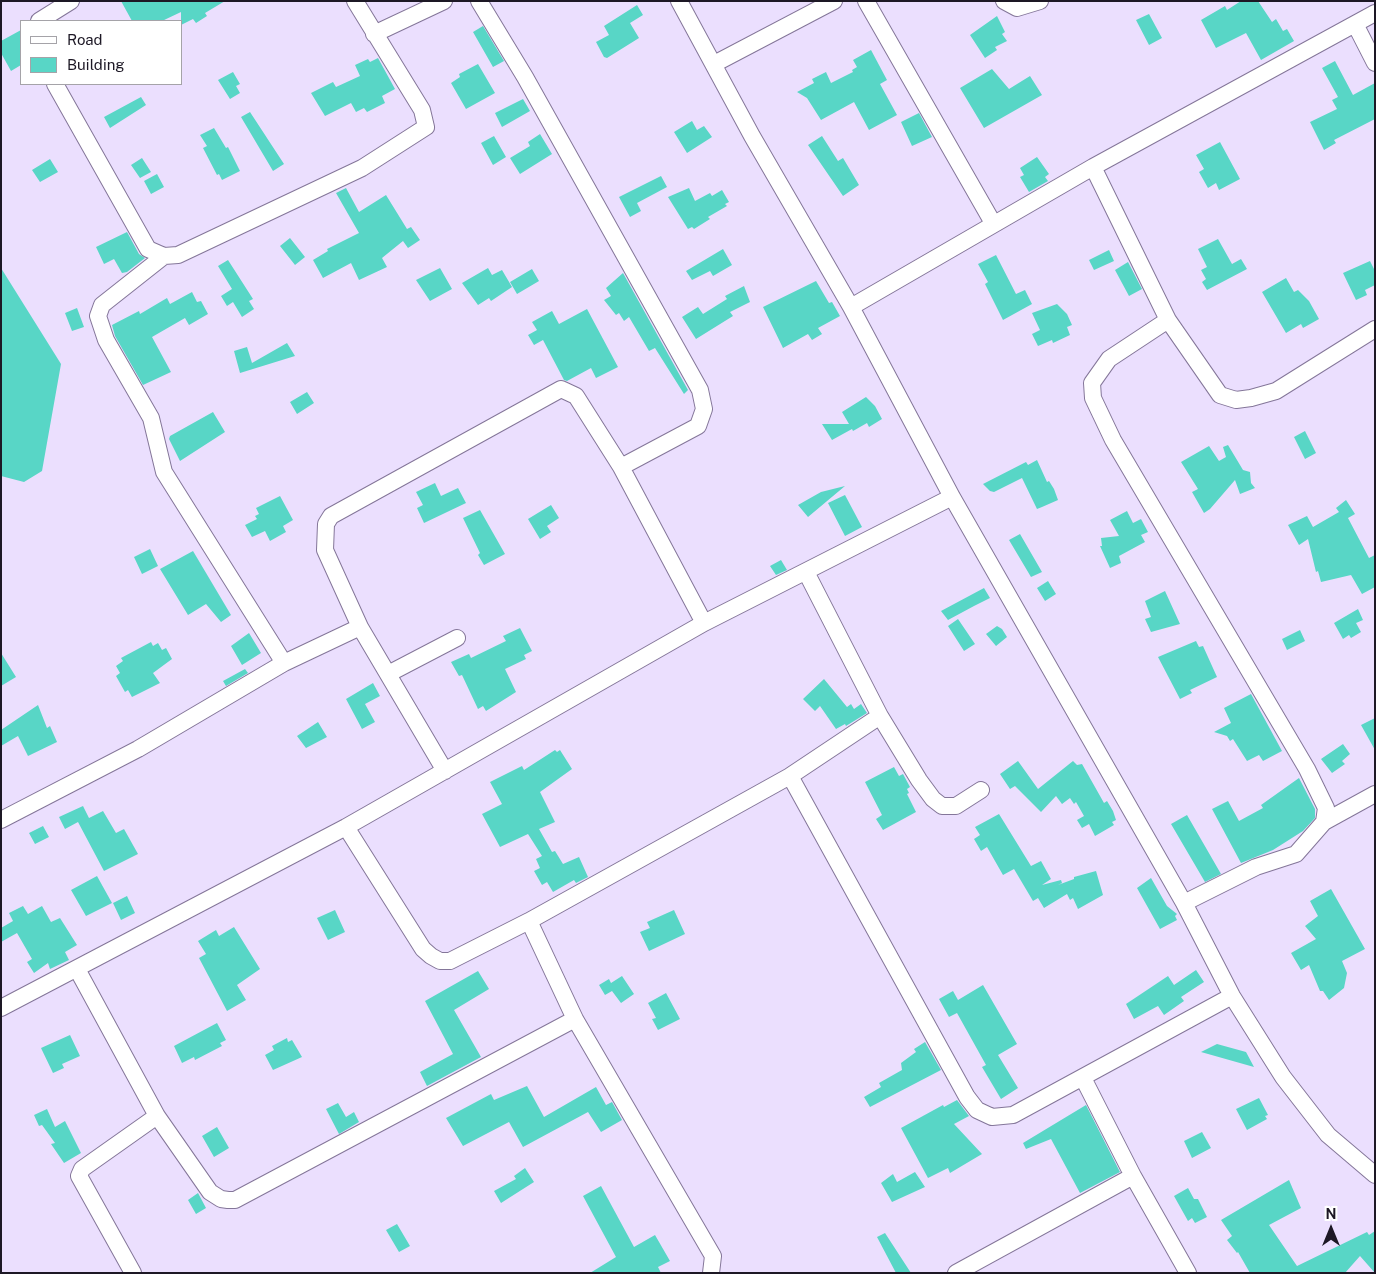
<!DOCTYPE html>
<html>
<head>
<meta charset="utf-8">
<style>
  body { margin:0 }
  #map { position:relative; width:1376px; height:1274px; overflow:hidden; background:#ebdffe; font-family:"Public Sans",sans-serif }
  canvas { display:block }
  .frame { position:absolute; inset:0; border:2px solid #1d1825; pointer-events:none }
  .legend { position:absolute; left:20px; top:20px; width:162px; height:65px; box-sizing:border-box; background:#fff; border:1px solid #a5a3a8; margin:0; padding:6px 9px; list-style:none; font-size:15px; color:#1d1825 }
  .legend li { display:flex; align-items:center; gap:10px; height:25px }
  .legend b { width:25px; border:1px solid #a5a3a8 }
  .north { position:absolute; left:1306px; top:1204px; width:50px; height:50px; -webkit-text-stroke:4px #fff; paint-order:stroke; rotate:0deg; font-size:14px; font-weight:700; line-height:20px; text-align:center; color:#1d1825 }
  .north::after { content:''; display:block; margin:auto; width:18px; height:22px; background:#1d1825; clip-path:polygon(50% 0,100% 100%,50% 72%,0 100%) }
</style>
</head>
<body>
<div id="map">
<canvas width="1376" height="1274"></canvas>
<div class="frame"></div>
<ul class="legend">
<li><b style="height:6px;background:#fff"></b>Road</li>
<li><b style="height:14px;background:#58d6c6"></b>Building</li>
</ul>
<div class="north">N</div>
</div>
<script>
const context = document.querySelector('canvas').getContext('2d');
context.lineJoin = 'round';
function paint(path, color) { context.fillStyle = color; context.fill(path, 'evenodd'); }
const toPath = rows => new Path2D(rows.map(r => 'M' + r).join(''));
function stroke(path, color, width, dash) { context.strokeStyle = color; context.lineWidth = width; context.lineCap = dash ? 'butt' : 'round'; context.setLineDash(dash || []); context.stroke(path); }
paint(toPath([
  [121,1,225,1,205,13,207,16,196,23,193,19,181,25,181,12,162,21,132,21],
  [1241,1,1258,1,1272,22,1276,19,1283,31,1287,29,1294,41,1261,60,1246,33,1216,48,1201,20,1225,6,1227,10],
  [637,5,643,15,630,23,639,38,607,58,604,57,596,42,609,35,604,26],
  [1149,14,1162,38,1149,45,1136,20],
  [997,16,1005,32,1002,34,1007,41,995,47,997,50,985,58,970,35],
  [483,26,504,61,493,67,473,32],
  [21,30,21,65,11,71,1,53,1,41],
  [871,50,887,80,880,84,897,115,869,130,854,102,821,120,807,98,797,92,814,83,812,79,826,72,831,83,853,72,852,70,857,67,853,60],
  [378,58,395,89,382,96,385,103,367,112,364,108,356,112,351,103,325,116,311,93,333,82,336,87,360,76,355,65,368,59,370,62],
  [1335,61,1353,95,1375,83,1375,119,1334,140,1336,143,1324,150,1310,122,1337,109,1332,100,1338,97,1322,68],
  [478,64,495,93,466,109,451,83,460,77,459,74],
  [992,69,1009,89,1030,76,1042,95,984,128,960,88],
  [233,72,240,84,236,86,240,93,230,99,218,80],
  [141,97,146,105,110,128,104,117],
  [523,99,530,111,502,127,495,113],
  [250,112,284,164,273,171,241,117],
  [919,113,932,137,912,146,901,122],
  [692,121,697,130,704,126,712,137,687,153,674,132],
  [214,128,226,148,228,147,240,171,222,180,219,174,217,175,203,148,207,146,200,135],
  [540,134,552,154,520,174,510,158,530,146,528,142],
  [494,136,506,157,493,165,481,143],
  [822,136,838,161,843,158,859,185,843,196,808,145],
  [1220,142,1240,179,1219,190,1216,183,1208,188,1199,172,1204,169,1196,155],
  [1037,157,1049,174,1045,177,1048,181,1029,192,1020,177,1024,175,1020,168],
  [142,158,151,172,140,178,131,165],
  [50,159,58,172,40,182,32,170],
  [157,174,164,187,151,194,144,181],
  [661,176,667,187,637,203,641,211,630,217,619,197],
  [346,188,359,212,386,195,407,229,411,227,420,240,408,248,403,241,382,258,387,267,359,280,351,263,323,278,313,260,328,251,327,249,359,233,336,193],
  [689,188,695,201,710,193,712,196,722,190,729,202,725,204,727,206,708,217,710,219,694,229,692,227,688,229,668,197],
  [127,232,139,254,145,258,127,272,122,273,114,259,104,264,96,247],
  [290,238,305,257,295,265,280,246],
  [1218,239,1232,264,1241,259,1247,269,1207,290,1202,282,1206,279,1201,270,1207,267,1198,249],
  [723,249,732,265,713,276,710,271,692,280,686,271],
  [1109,250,1114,261,1094,270,1089,260],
  [996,255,1016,294,1025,290,1032,304,1003,320,985,284,988,282,978,264],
  [228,260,253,299,249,301,254,309,242,317,233,302,227,306,221,296,232,289,218,266],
  [1370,261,1375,271,1375,285,1365,290,1367,295,1356,300,1343,273],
  [1128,262,1142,289,1129,296,1115,270],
  [1,268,61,364,42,471,24,482,1,476],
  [440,268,452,289,430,301,416,280],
  [488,268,492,275,502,270,512,287,491,301,489,298,478,305,462,283],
  [532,269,539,281,517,294,510,282],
  [623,273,688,390,684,394,655,348,649,351,629,317,624,321,619,313,616,315,604,300,611,296,606,288],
  [1286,278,1294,292,1298,290,1309,301,1319,319,1303,328,1301,324,1286,333,1262,292],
  [816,281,829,303,832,302,840,316,818,328,822,334,812,340,808,334,783,348,763,307],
  [744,286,750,302,730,312,733,316,696,339,682,317,698,307,703,314,727,299,725,296],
  [192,292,197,302,201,301,208,314,189,325,185,318,152,337,171,372,143,385,115,336,112,325,139,311,140,314,167,298,170,304],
  [1057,304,1067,314,1072,325,1067,327,1070,335,1053,343,1052,340,1038,346,1032,334,1040,330,1032,313],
  [77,308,84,327,72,331,65,313],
  [587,309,618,367,596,378,591,368,567,381,564,380,543,340,534,345,528,335,537,330,532,322,552,311,559,324],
  [287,343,295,356,240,373,234,351,247,347,252,363],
  [307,392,314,403,297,414,290,402],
  [866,397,875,406,882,419,869,427,867,423,853,431,852,429,832,440,822,424,849,424,842,412],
  [213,412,225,432,180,461,169,439,170,436],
  [1305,431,1316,453,1305,459,1294,437],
  [1228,445,1243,470,1250,472,1251,483,1255,488,1240,494,1235,480,1210,509,1204,513,1192,492,1198,489,1181,462,1209,446,1219,461,1226,457,1223,447],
  [1037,460,1047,482,1049,481,1054,489,1058,500,1042,507,1037,509,1022,478,994,492,990,491,983,484,1026,462,1028,465],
  [435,483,441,496,458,488,466,503,424,523,417,508,423,505,416,492],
  [845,486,808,517,798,505,821,492],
  [845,495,862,527,845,536,828,503],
  [280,496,293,520,283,526,286,532,270,541,265,531,252,537,245,525,257,519,255,516,259,514,256,508],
  [1346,500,1355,514,1348,518,1369,558,1375,555,1375,587,1362,594,1351,575,1321,582,1318,571,1316,572,1308,539,1299,545,1288,525,1307,516,1313,527,1339,512,1336,508],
  [551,505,559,518,547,526,551,532,540,539,528,519],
  [480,510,505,554,484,565,478,555,480,553,463,518],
  [1127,511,1133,523,1141,519,1148,532,1141,535,1145,542,1119,556,1121,563,1110,568,1100,546,1102,546,1101,538,1119,536,1110,520],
  [1020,534,1042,572,1031,577,1009,540],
  [150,549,158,566,142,574,134,557],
  [193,551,231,615,221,622,206,604,188,615,160,569],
  [781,560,787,570,776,575,770,566],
  [1048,581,1056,594,1045,601,1037,588],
  [984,588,990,598,974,606,948,620,941,611],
  [1165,591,1180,624,1151,632,1145,619,1151,617,1145,601],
  [1358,609,1363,620,1356,623,1361,632,1351,638,1349,635,1343,639,1334,623],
  [958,619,975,644,964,651,948,626],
  [997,626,1002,629,1007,637,996,646,986,634],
  [520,628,532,651,524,655,526,659,505,669,516,692,486,711,483,706,478,709,462,675,459,676,451,662,469,654,471,658,506,641,503,636],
  [1300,630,1305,641,1287,650,1282,639],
  [249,633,261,653,242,665,231,646],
  [1196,641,1199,647,1203,646,1217,677,1190,690,1192,693,1180,699,1158,657],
  [151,642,153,646,158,643,162,650,166,648,172,659,153,673,160,683,132,697,128,690,125,692,116,676,120,673,116,666,123,661,121,658],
  [1,653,16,677,1,686],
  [245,669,248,673,226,686,223,681],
  [824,679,847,707,851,704,854,709,861,704,867,713,846,726,845,724,836,729,820,706,815,711,803,699],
  [373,683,380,696,365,704,375,722,362,729,346,699],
  [1251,694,1282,751,1263,761,1259,755,1247,761,1233,739,1230,741,1227,736,1214,732,1231,723,1224,708],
  [38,705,47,728,50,726,57,742,28,756,18,736,1,746,1,730],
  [1375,718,1375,750,1361,725],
  [318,722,327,737,306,748,297,736],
  [1343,744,1350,754,1342,761,1345,764,1332,773,1321,759],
  [555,750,557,752,560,750,572,769,540,792,555,822,539,829,552,852,555,851,563,864,579,857,588,877,576,883,574,880,553,892,547,882,542,885,534,871,540,868,536,859,542,856,528,834,500,847,482,814,502,804,490,782,522,766,524,770],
  [1018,761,1038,789,1073,761,1077,765,1082,764,1104,803,1107,801,1113,811,1116,820,1112,822,1114,825,1095,836,1089,824,1082,828,1077,820,1084,816,1076,802,1074,804,1070,798,1062,804,1056,796,1041,812,1015,786,1010,789,1000,774],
  [894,767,899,776,903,774,910,787,907,789,909,793,907,794,916,812,883,830,876,819,882,815,865,782],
  [1299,778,1315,809,1315,818,1303,831,1273,850,1241,863,1212,809,1228,801,1239,821,1263,808,1261,805],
  [83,806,89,818,103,811,116,833,124,829,138,854,104,871,78,822,65,829,59,817],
  [999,814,1031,866,1041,861,1051,879,1042,885,1061,880,1062,883,1058,885,1074,879,1074,877,1096,871,1103,895,1078,909,1073,898,1070,900,1067,894,1044,908,1038,898,1033,901,1014,869,1003,875,987,847,981,851,974,839,980,835,975,827],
  [1187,815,1221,874,1205,882,1171,824],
  [43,826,49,837,35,844,29,833],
  [97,876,112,903,86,916,71,890],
  [1151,878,1167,906,1177,914,1175,916,1177,920,1160,929,1137,888],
  [1331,889,1365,949,1342,961,1347,973,1344,988,1329,1000,1323,991,1320,991,1309,965,1301,970,1291,953,1316,939,1305,926,1318,916,1310,901],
  [127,896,135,913,121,920,113,903],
  [23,906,28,914,42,906,51,922,60,918,77,945,65,952,69,960,50,969,48,963,34,973,27,962,32,959,17,933,1,942,1,928,13,921,9,913],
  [335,910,345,932,328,940,317,918],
  [674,910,685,934,649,951,640,932,650,928,647,922],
  [234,927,260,969,237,985,246,1000,227,1011,199,958,206,954,198,941,216,930,219,936],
  [1196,970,1204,982,1181,997,1184,1001,1164,1015,1158,1006,1134,1019,1126,1004,1168,976,1174,985],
  [478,971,489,989,454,1010,481,1057,427,1086,420,1072,453,1054,425,1001],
  [622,976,634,994,621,1003,612,991,605,995,599,985,609,979,611,983],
  [983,985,1017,1044,998,1055,1018,1088,1001,1099,982,1067,986,1065,957,1013,949,1017,939,999,953,991,958,1000],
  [666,993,680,1019,658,1030,652,1019,656,1018,648,1003],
  [217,1023,226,1040,220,1043,222,1046,195,1060,194,1057,182,1063,174,1046],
  [70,1035,80,1056,62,1064,64,1068,53,1073,41,1048],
  [287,1038,288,1042,292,1040,302,1057,273,1070,265,1055,274,1050,272,1046],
  [925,1042,941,1070,870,1107,864,1097,881,1087,879,1083,902,1070,901,1063,916,1052,914,1049],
  [1217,1044,1246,1052,1254,1067,1201,1052],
  [527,1086,544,1117,596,1087,606,1105,612,1102,622,1120,601,1132,588,1112,523,1147,509,1122,463,1146,446,1118,491,1094,494,1100],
  [1259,1098,1268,1115,1265,1116,1267,1119,1247,1130,1236,1109],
  [957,1100,969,1116,954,1124,982,1154,950,1173,948,1168,928,1178,901,1128,943,1105,944,1107],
  [338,1103,346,1117,354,1112,359,1122,339,1134,326,1109],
  [1086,1105,1120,1172,1080,1193,1051,1139,1026,1149,1023,1143],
  [47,1109,55,1127,65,1121,81,1153,64,1163,51,1144,55,1143,42,1125,39,1126,34,1115],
  [217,1127,229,1148,214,1157,202,1136],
  [1202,1132,1211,1148,1192,1158,1184,1141],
  [525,1168,534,1182,501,1203,494,1191,516,1179,514,1176],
  [915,1172,925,1187,892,1202,881,1183,893,1174,897,1182],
  [1289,1180,1301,1208,1269,1225,1297,1266,1367,1232,1369,1235,1375,1231,1375,1273,1360,1256,1345,1273,1250,1273,1238,1252,1237,1253,1227,1240,1232,1236,1221,1220],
  [601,1186,634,1247,655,1235,670,1261,658,1267,661,1273,590,1273,616,1257,583,1196],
  [1188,1188,1194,1199,1198,1199,1207,1217,1195,1223,1192,1218,1188,1221,1174,1196],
  [198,1193,206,1208,196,1214,188,1200],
  [397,1224,410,1246,399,1252,386,1230],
  [885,1233,911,1273,896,1273,877,1237]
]), '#58d6c6');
const street = toPath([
  [479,1,525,77,700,390,704,409,698,426,621,467,704,623],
  [679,1,752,136,851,307,952,497,1184,903,1232,996,1283,1077,1328,1135,1375,1175],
  [866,1,993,223],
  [1004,1,1017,8,1040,1],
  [39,21,71,1],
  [1355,24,1375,63],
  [374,34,444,1],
  [714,64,834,1],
  [55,84,148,249,164,256,178,255,362,168,426,127,422,110,355,1],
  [1093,167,1168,320,1220,395,1236,400,1251,398,1276,391,1375,329],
  [164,256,102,305,98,316,106,340,151,418,164,472,284,663],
  [851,307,1093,167,1375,13],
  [1168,320,1109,359,1092,383,1093,398,1113,440,1307,769,1326,808,1324,822],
  [360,627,325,550,326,524,331,516,561,389,576,396,621,467],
  [388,674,457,638],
  [880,716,919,780,933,799,942,806,956,806,981,790],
  [790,776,880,716,806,572],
  [1,820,138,749,284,663,360,627,445,771],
  [346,827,423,949,431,956,440,961,450,961,529,921],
  [1184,903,1256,867,1296,854,1324,822,1375,794],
  [77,969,157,1116,210,1192,221,1199,228,1200,235,1200,575,1019,713,1256,711,1273],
  [1,1008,346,827,704,623,952,497],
  [575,1019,529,921,790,776,967,1097,977,1110,992,1117,1013,1115,1232,996],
  [1083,1078,1133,1176],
  [133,1273,79,1176,82,1169,157,1116],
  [956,1273,1133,1176,1188,1273]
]);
stroke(street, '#847699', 18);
stroke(street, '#fff', 16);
</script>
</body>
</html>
